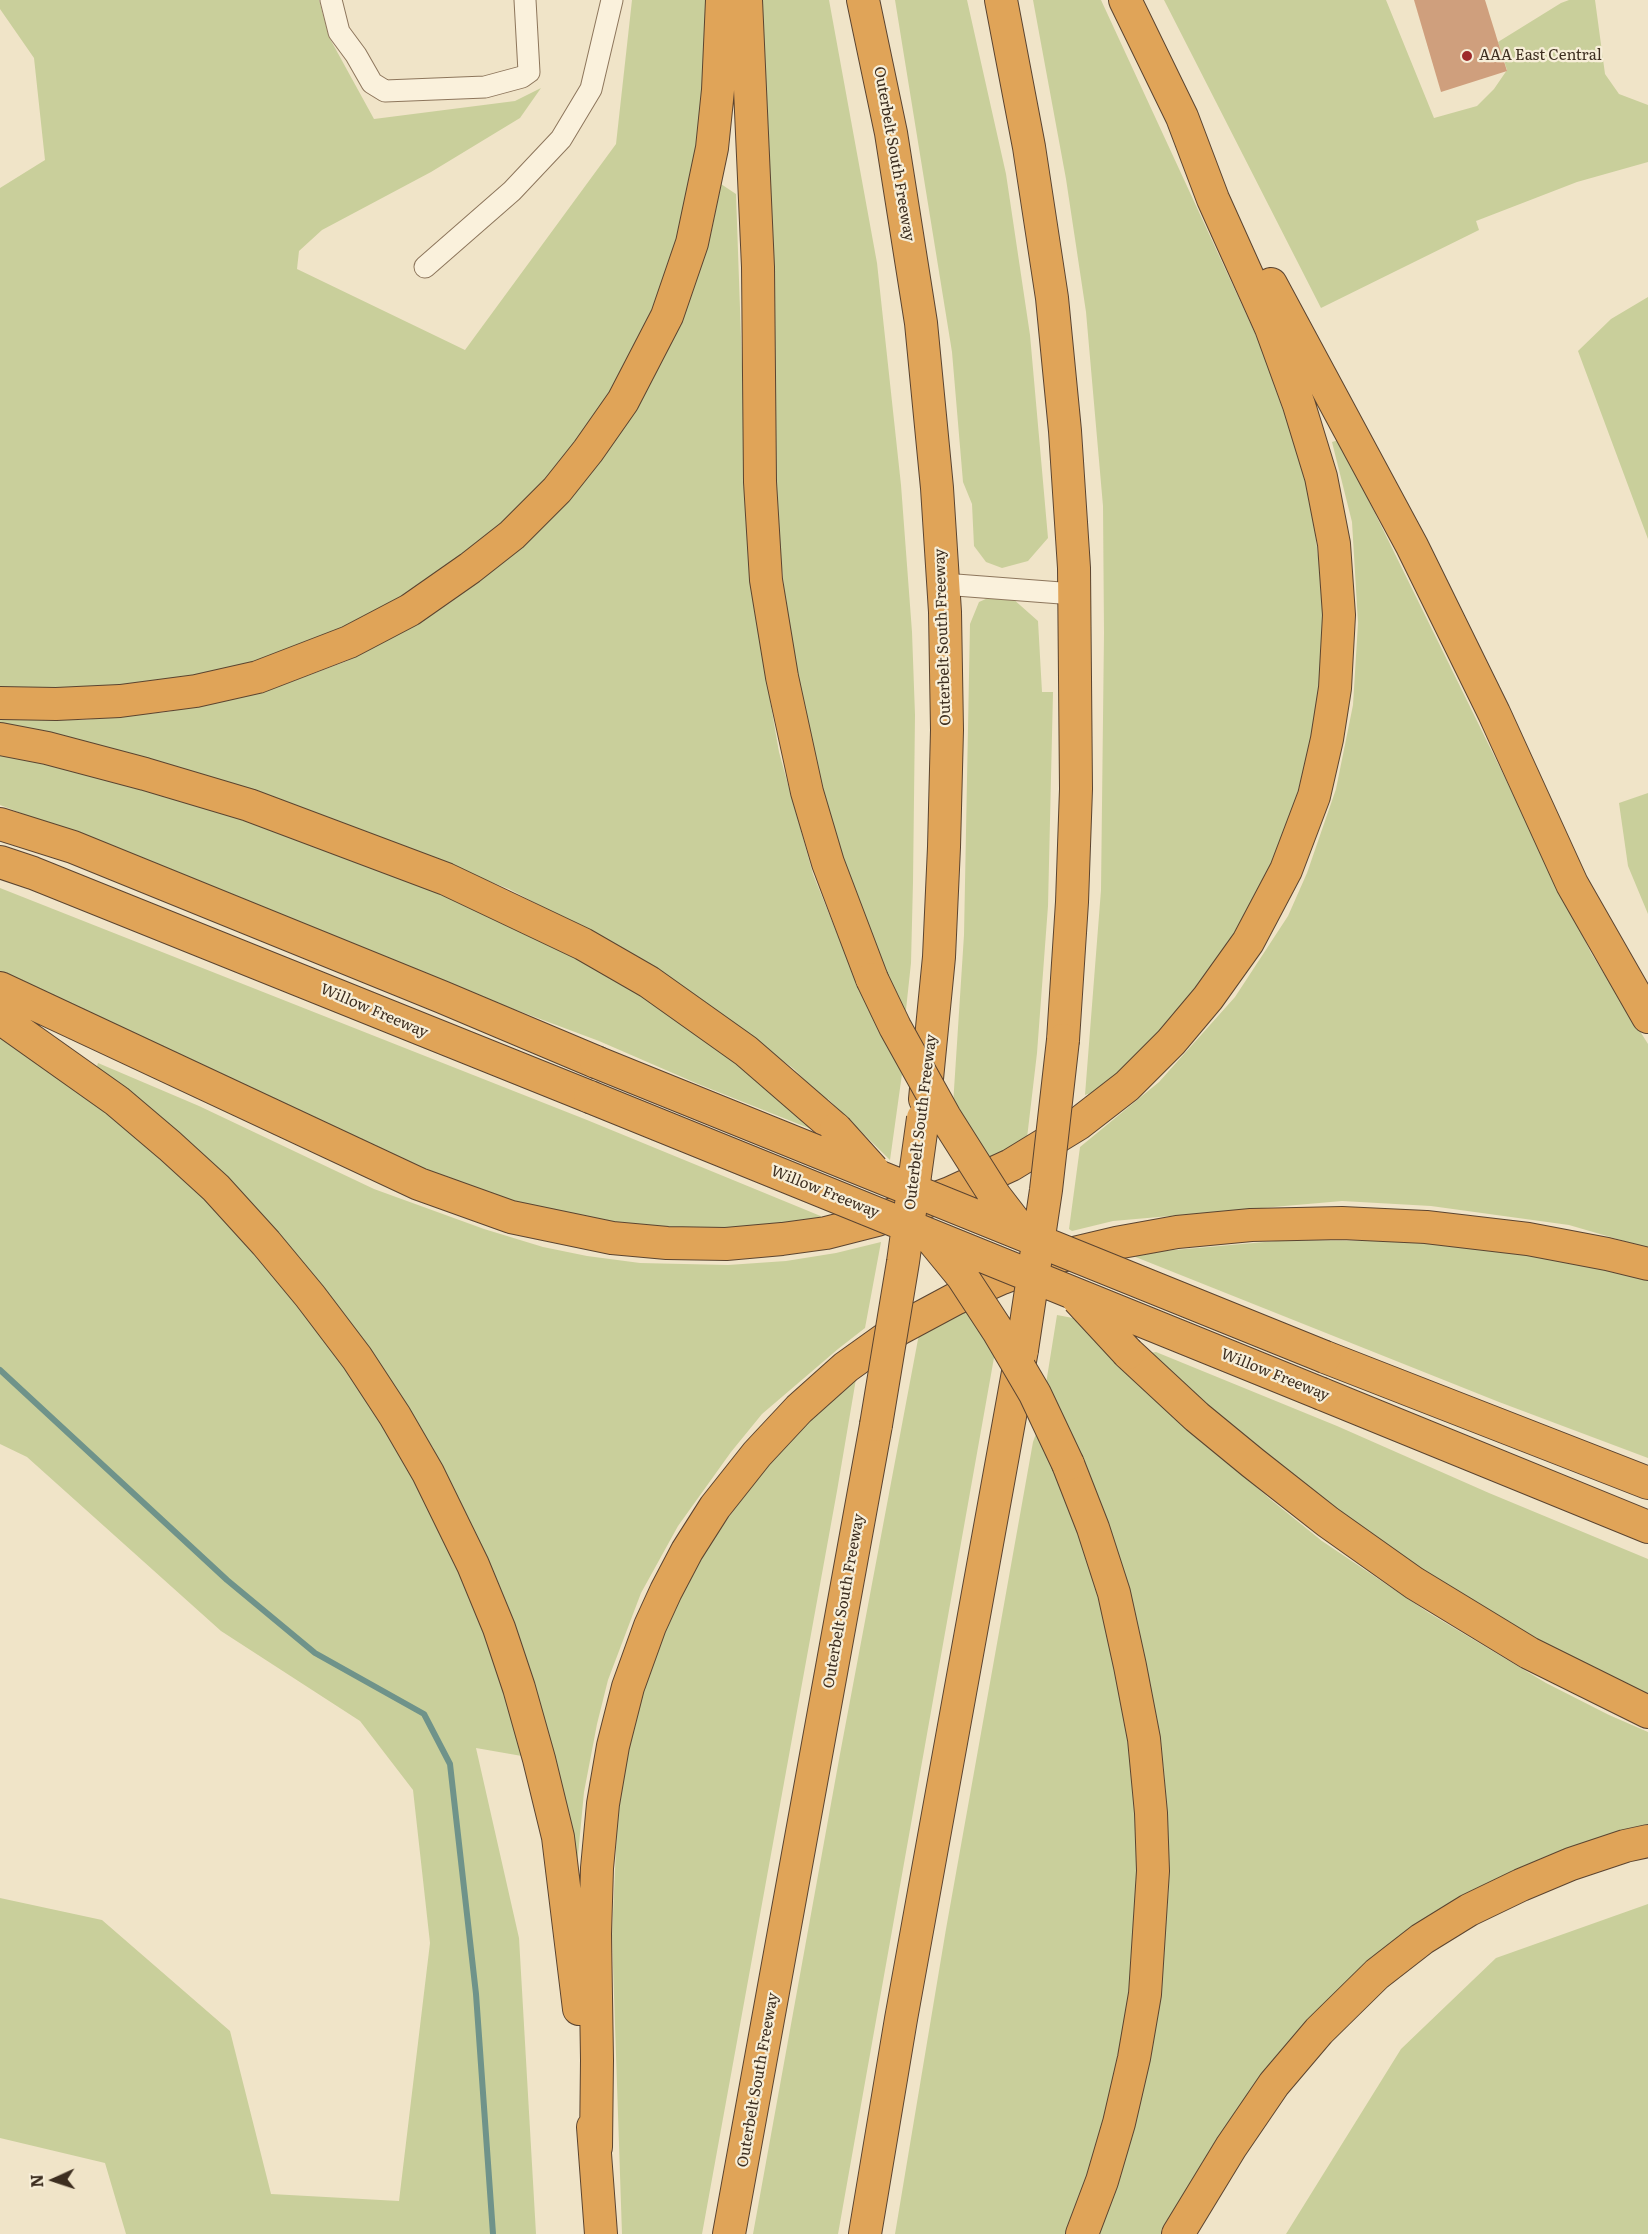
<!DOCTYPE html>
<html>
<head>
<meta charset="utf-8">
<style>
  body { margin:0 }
  #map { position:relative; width:1648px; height:2234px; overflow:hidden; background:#f0e4c8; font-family:Literata,serif }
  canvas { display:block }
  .north { position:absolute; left:24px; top:2150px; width:60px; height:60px; -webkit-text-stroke:4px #f7eed8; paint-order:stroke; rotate:267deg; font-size:16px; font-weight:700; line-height:24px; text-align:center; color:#3d2e20 }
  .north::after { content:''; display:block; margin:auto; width:21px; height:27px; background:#3d2e20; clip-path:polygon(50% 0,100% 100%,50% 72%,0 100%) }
</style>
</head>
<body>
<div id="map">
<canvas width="1648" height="2234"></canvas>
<div class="north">N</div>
</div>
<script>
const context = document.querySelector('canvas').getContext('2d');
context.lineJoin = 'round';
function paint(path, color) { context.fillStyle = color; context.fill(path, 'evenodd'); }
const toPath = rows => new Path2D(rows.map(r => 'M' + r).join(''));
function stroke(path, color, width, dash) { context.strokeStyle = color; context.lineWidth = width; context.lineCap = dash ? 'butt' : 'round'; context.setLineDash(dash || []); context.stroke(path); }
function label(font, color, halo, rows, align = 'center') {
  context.font = font + ' Literata,serif'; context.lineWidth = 4.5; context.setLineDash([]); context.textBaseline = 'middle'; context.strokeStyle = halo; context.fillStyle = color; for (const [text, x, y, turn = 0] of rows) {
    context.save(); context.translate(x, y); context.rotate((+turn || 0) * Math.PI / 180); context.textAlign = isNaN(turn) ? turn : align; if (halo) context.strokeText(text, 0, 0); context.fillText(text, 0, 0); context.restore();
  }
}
paint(toPath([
  [0,0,319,0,329,37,374,119,515,101,541,88,520,118,431,172,322,230,299,251,297,269,465,350,616,144,632,0,722,0,712,148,623,401,470,568,258,677,0,703,0,188,45,160,34,58,0,9],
  [756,0,829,0,877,263,901,485,912,632,915,715,913,882,911,963,905,1019,860,912,815,771,795,681,775,510],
  [895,0,967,0,1006,174,1030,335,1048,538,1028,561,1002,568,986,562,974,546,972,504,963,482,952,352],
  [1033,0,1101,0,1259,342,1297,450,1311,500,1324,603,1323,642,1317,714,1291,819,1275,859,1244,924,1191,1003,1140,1056,1097,1091,1085,1095,1101,890,1104,633,1103,506,1086,312,1066,179],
  [1164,0,1386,0,1434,118,1477,106,1494,89,1507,70,1498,42,1561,3,1569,0,1595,0,1605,74,1619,94,1648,105,1648,162,1577,182,1476,221,1479,230,1321,308],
  [721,184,736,194,748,538,756,619,779,752,813,874,856,981,902,1074,890,1160,828,1099,826,1102,794,1069,688,991,624,950,509,889,318,814,178,767,0,724,0,720,82,720,167,712,264,692,347,661,419,623,451,602,530,540,569,500,626,425,663,359,683,310,711,234],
  [1648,297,1648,539,1578,351,1611,319],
  [1339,440,1591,953,1648,1044,1648,1248,1569,1225,1431,1206,1342,1201,1113,1221,1072,1231,1069,1229,1080,1147,1159,1082,1235,997,1288,916,1307,873,1336,789,1353,705,1358,623,1352,522,1332,442],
  [997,594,1012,598,1038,621,1042,692,1053,692,1048,906,1037,1053,1027,1138,987,1159,953,1105,964,935,970,624,979,602],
  [0,750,109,774,389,869,637,985,775,1087,816,1131,698,1084,599,1041,444,983,245,899,0,805],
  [1648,793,1648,914,1628,866,1619,803],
  [0,888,587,1120,823,1217,767,1227,672,1228,592,1221,530,1208,467,1187,353,1141,0,973],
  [0,1018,170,1146,395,1416,539,1759,476,1748,519,1938,536,2234,126,2234,105,2163,0,2138,0,1898,102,1920,230,2031,271,2194,399,2201,430,1943,413,1790,360,1721,221,1631,27,1457,0,1444],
  [98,1063,199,1106,374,1189,484,1229,543,1247,587,1256,640,1263,728,1265,786,1261,836,1253,881,1242,865,1328,838,1349,762,1414,731,1452,678,1526,641,1593,608,1680,597,1724,584,1792,576,1876,566,1827,397,1403,96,1070],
  [1288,1240,1406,1241,1486,1247,1539,1254,1648,1278,1648,1458,1499,1402,1128,1254],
  [968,1309,995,1352,838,2234,753,2234,840,1754,919,1334],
  [1057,1315,1073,1318,1085,1326,1143,1388,1270,1499,1322,1541,1429,1613,1546,1683,1609,1715,1648,1732,1648,1828,1547,1856,1480,1887,1419,1923,1181,2200,1162,2234,1099,2234,1121,2175,1140,2102,1160,2002,1169,1884,1167,1817,1164,1771,1150,1682,1126,1588,1045,1390],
  [1156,1352,1337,1426,1489,1493,1648,1559,1648,1701,1540,1649,1420,1574,1287,1476,1144,1354],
  [857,1373,837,1491,702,2234,622,2234,612,1935,618,1805,630,1734,657,1643,707,1547,774,1455],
  [1037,1431,1061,1477,1118,1654,1142,1850,1124,2050,1071,2234,895,2234,946,1929,1033,1442],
  [1648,1904,1648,2234,1286,2234,1401,2049,1496,1958]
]), '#c9cf9b');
stroke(toPath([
  [0,1370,227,1580,315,1653,424,1714,450,1764,476,1994,493,2234]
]), '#6f938a', 6);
paint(toPath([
  [1414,0,1485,0,1507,71,1441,92]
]), '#cf9f7d');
const minor = toPath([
  [331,0,339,32,356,55,372,83,385,91,485,87,522,77,529,72,525,0],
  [425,267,512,191,561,139,591,89,612,0],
  [943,584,1074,594]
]);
const highway = toPath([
  [746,0,758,267,760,482,766,580,782,677,807,792,828,863,872,979],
  [863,0,891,133,921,323,937,488,945,612,947,730,944,847,939,957,925,1099],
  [1001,0,1029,147,1052,298,1065,431,1074,568,1076,789,1072,902,1063,1040],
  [1271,284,1412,546,1494,713,1572,884,1648,1017],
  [0,703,56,704,120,701,196,691,258,677,349,642,410,610,470,568,512,535,557,490,588,451,623,401,667,316,692,243,712,148,718,90,722,0],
  [0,739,47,748,145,774,249,805,446,879,583,944,649,982,746,1051,836,1129],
  [0,824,73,847,442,997,596,1062],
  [0,862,33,873,590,1097],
  [0,988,419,1184,511,1217,612,1238,667,1243,726,1244,782,1239,826,1233,877,1220,950,1193,1011,1165,1078,1124,1127,1086,1171,1042,1208,998,1248,942,1286,870,1314,796,1327,739,1335,688,1339,615,1334,544,1321,477,1299,405,1271,328,1213,199,1182,117,1125,0],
  [0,1018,117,1101,170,1146,216,1188,266,1243,310,1296,357,1358,395,1416,428,1473,473,1565,499,1628,519,1688,539,1759,558,1837,579,2009],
  [1128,1353,1197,1417,1253,1463,1328,1522,1414,1583,1529,1653,1648,1712],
  [1325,1357,1648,1483],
  [1322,1394,1648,1527],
  [1068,1464,1093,1528,1114,1593,1130,1666,1144,1739,1151,1813,1153,1871,1145,1994,1134,2058,1119,2123,1102,2181,1082,2234],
  [593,2127,601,2234],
  [596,2147,597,2060,595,1934,597,1868,603,1804,613,1746,628,1687,650,1626,666,1591,687,1551,715,1507,757,1454,799,1409,846,1367,899,1329,955,1299,1002,1278,1057,1257,1116,1243,1177,1232,1251,1225,1342,1223,1426,1227,1528,1239,1607,1254,1648,1264],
  [729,2234,876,1425],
  [865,2234,901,2019,1022,1350],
  [1178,2234,1231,2147,1274,2084,1319,2031,1377,1974,1422,1939,1469,1910,1521,1885,1571,1864,1625,1846,1648,1841]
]);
stroke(minor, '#8d765c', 23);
stroke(highway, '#5b4430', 34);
stroke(minor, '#faf1dc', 21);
stroke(highway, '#e0a458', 32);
const highwayBridge = toPath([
  [872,979,895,1027,945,1117,995,1196,1025,1235],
  [596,1062,1325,1357],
  [590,1097,1322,1394],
  [836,1129,873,1170],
  [930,1237,962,1276,998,1331,1035,1394,1068,1464],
  [1078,1299,1128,1353],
  [1022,1350,1046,1190,1063,1040],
  [876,1425,903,1262,923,1118]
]);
stroke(highwayBridge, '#5b4430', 34, []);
stroke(highwayBridge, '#e0a458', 32);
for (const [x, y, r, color] of [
  [1467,56,6,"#9e2a2b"]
]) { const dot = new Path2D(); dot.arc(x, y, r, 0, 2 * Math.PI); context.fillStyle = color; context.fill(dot); stroke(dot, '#f7eed8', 2); }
label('15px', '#3d2e20', '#f7eed8', [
  ["AAA East Central",1479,56]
], 'left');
label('15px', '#3d2e20', '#f7eed8', [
  ["Outerbelt South Freeway",894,154,80],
  ["Outerbelt South Freeway",943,637,-92],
  ["Willow Freeway",374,1011,23],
  ["Outerbelt South Freeway",921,1122,-83],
  ["Willow Freeway",825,1192,22],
  ["Willow Freeway",1275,1375,22],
  ["Outerbelt South Freeway",844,1601,-80],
  ["Outerbelt South Freeway",758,2080,-80]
]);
</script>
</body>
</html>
